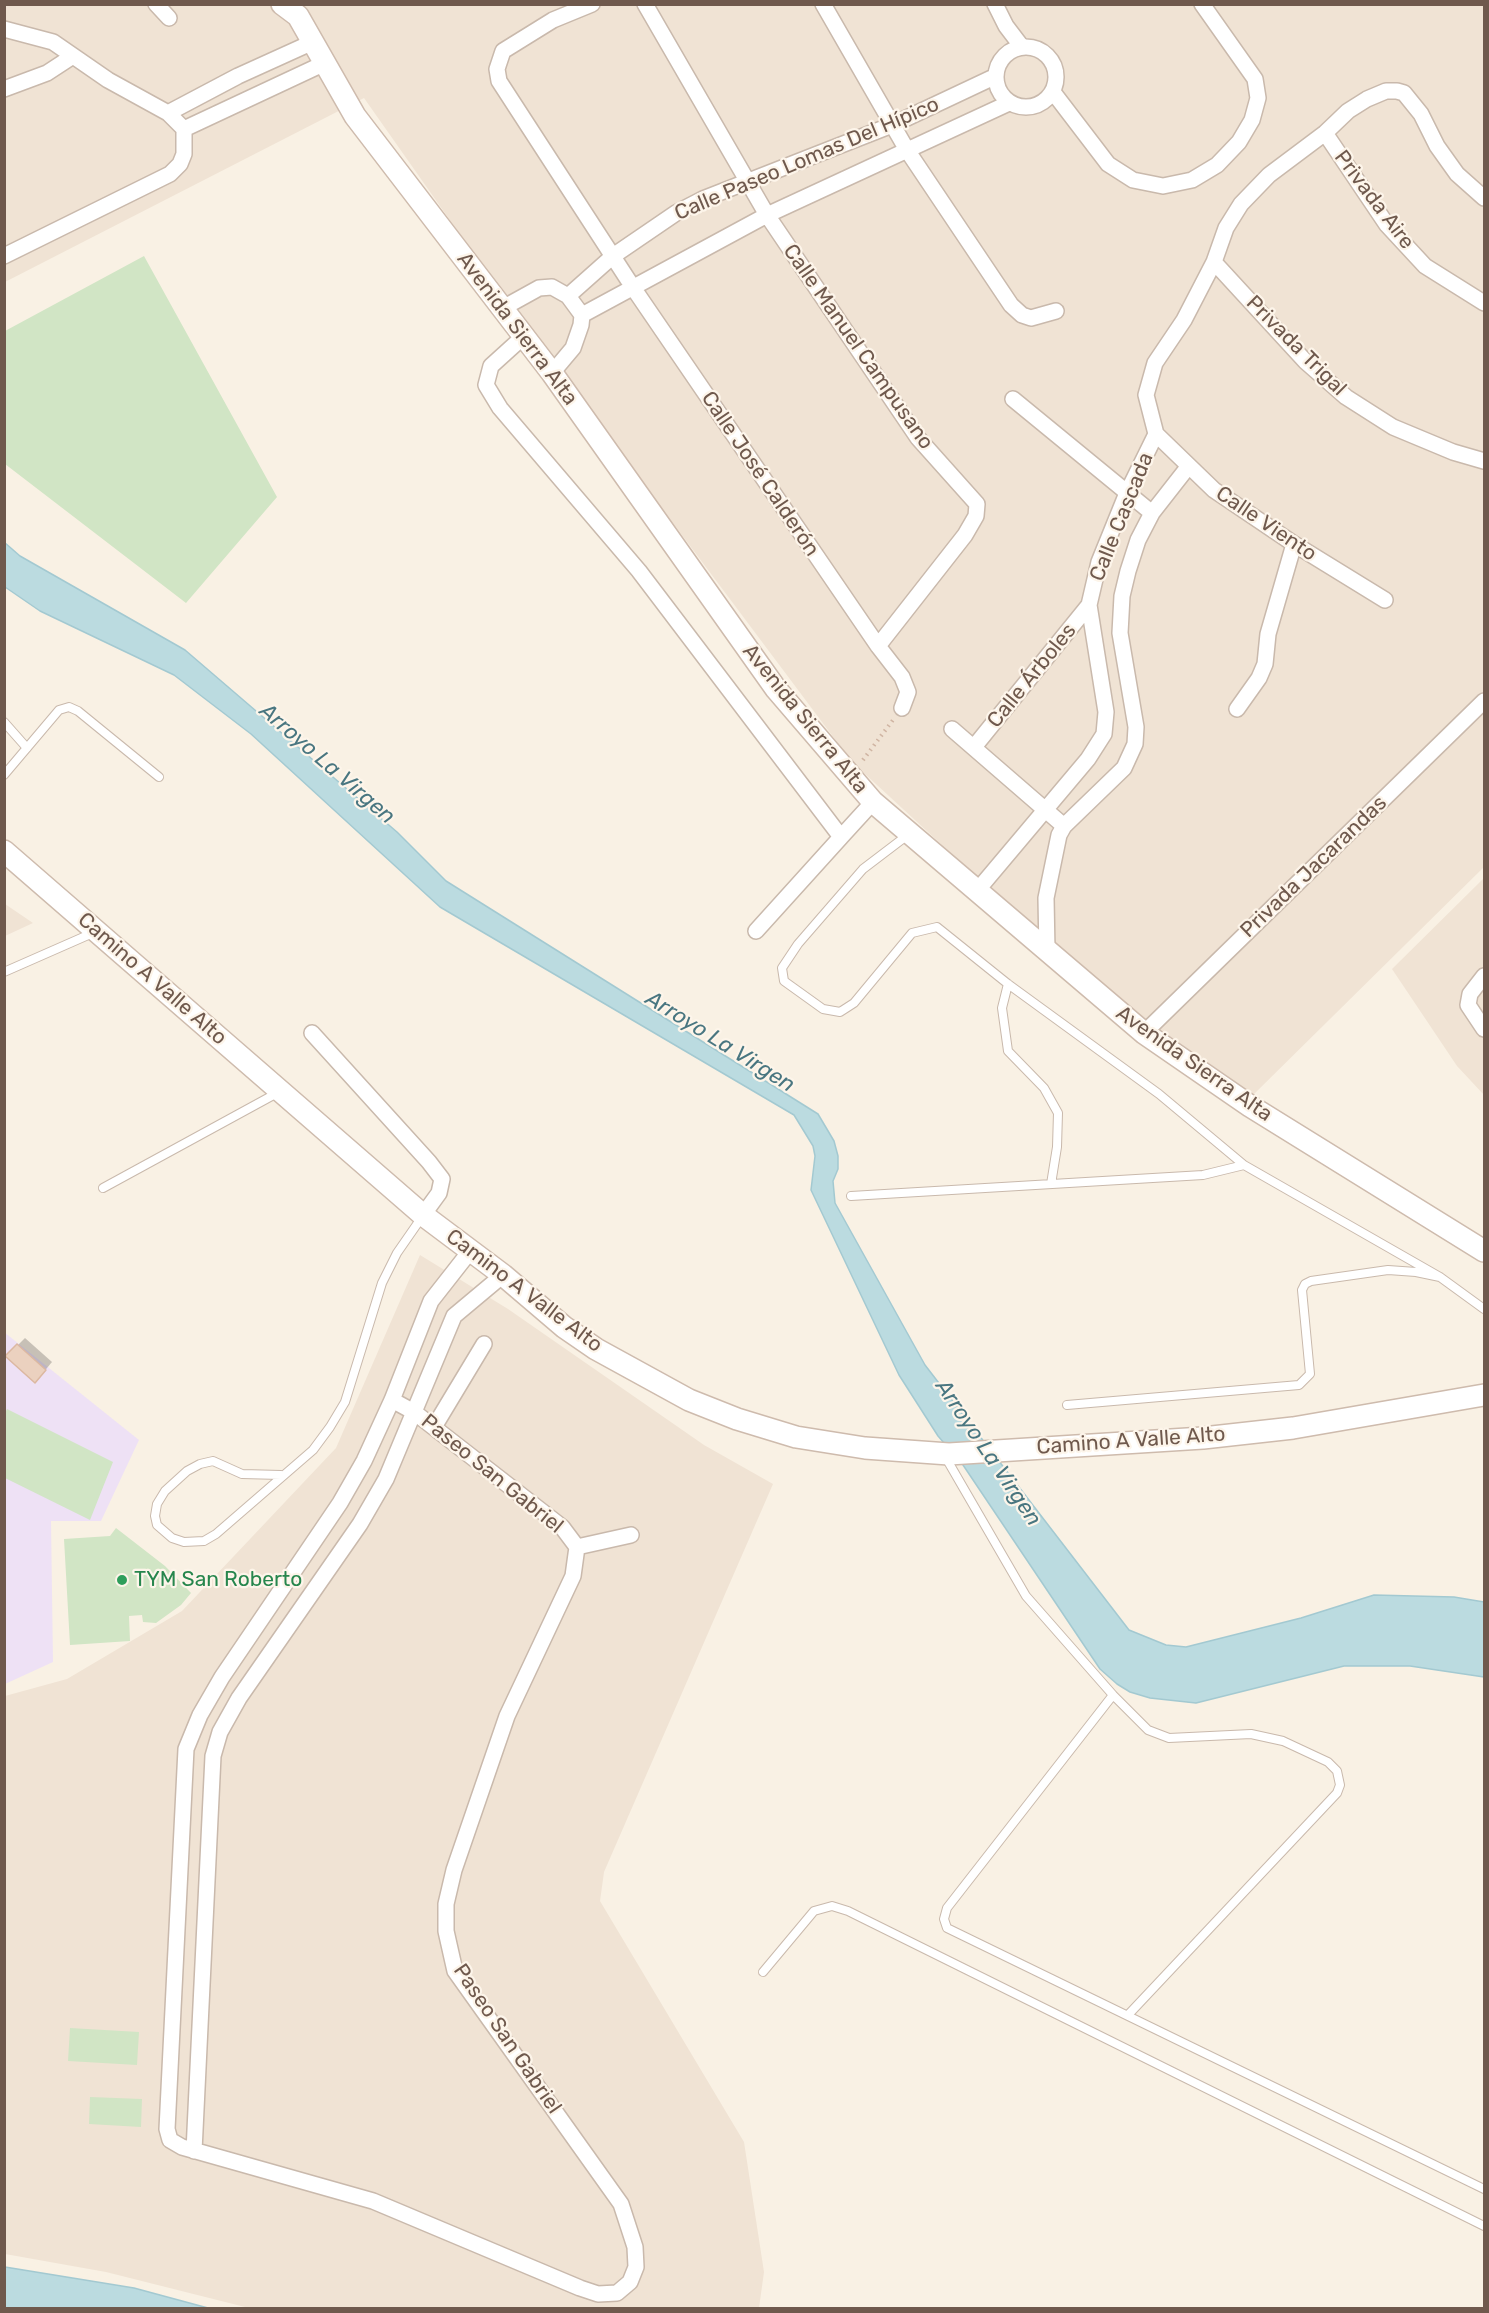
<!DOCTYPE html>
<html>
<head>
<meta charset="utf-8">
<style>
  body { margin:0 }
  #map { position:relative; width:1489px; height:2313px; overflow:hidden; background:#f9f1e4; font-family:Rubik,sans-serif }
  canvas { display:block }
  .frame { position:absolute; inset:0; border:6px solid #6f594d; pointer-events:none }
</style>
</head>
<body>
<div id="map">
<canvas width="1489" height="2313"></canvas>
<div class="frame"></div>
</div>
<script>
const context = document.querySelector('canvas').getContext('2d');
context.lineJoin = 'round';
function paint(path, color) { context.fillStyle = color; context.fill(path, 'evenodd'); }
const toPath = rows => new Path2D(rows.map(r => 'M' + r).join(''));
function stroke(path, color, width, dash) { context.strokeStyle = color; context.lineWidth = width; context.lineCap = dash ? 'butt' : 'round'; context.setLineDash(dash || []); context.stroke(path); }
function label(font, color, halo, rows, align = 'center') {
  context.font = font + ' Rubik,sans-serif'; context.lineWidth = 4.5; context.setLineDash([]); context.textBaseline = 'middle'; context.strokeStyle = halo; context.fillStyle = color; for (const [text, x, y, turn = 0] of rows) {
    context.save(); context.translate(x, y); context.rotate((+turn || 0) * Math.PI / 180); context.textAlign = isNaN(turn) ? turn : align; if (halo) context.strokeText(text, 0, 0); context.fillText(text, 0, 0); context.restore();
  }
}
paint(toPath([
  [5,5,1484,5,1484,867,1251,1097,1148,1027,1056,950,852,762,511,307,364,98,5,282],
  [1484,878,1484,1095,1457,1066,1392,969],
  [5,904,33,923,5,936],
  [420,1255,508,1309,704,1445,773,1484,604,1872,600,1901,744,2142,764,2272,759,2308,249,2308,106,2272,5,2254,5,1696,67,1679,182,1611,336,1448]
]), '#f0e3d4');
paint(toPath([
  [4,1332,139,1440,101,1521,51,1521,53,1662,5,1684]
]), '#eee1f5');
paint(toPath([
  [144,256,277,497,186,603,5,464,5,331],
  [7,1409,113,1462,90,1520,5,1478,4,1415],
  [116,1528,165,1566,191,1593,181,1605,156,1623,143,1622,142,1615,129,1616,130,1641,70,1645,64,1539,110,1536],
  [70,2028,139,2032,137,2065,68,2061],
  [90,2097,142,2099,141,2127,89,2124]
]), '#d1e5c5');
const water = toPath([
  [4,542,20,556,185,650,397,832,446,881,818,1114,834,1141,838,1156,838,1169,833,1181,835,1203,925,1365,1129,1630,1166,1645,1186,1647,1301,1618,1374,1595,1454,1597,1484,1602,1484,1677,1410,1666,1344,1666,1196,1703,1150,1698,1130,1692,1117,1684,1100,1669,963,1465,938,1436,899,1375,811,1190,815,1156,813,1146,794,1115,440,907,251,734,174,675,40,611,5,587,4,542],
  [5,2267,134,2288,208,2308,5,2308,5,2267]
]);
paint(water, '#bbdbe0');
stroke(water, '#a3c9d1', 1.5);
paint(toPath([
  [25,1338,52,1362,42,1374,18,1345]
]), '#0003');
const building = toPath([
  [17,1344,46,1370,35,1383,5,1356,17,1344]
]);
paint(building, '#ebd1bf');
stroke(building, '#dcb8a1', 1.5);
const lane = toPath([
  [4,722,27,748],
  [4,775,59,710,69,707,78,711,159,777],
  [909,834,863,869,798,944,782,968,784,981,823,1009,840,1012,854,1003,912,933,937,927,1008,984,1159,1094,1244,1165],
  [4,972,95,932],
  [1008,984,1002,1008,1008,1051,1044,1088,1058,1113,1057,1147,1051,1184],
  [103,1188,279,1092],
  [851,1196,1203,1175,1244,1165,1440,1277],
  [1067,1405,1299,1385,1310,1374,1302,1290,1305,1284,1311,1281,1388,1270,1416,1272,1440,1277,1484,1309],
  [946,1458,1026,1596,1113,1695,1148,1730,1169,1738,1251,1734,1283,1741,1328,1762,1337,1771,1340,1785,1337,1793,1128,2015],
  [281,1475,242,1474,213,1461,200,1464,187,1471,165,1491,157,1504,155,1516,157,1525,172,1538,184,1542,204,1541,216,1534,313,1450,330,1427,345,1402,382,1283,397,1253,422,1217],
  [1113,1695,947,1908,944,1919,947,1928,1484,2189],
  [763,1972,814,1911,832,1906,848,1911,1484,2226]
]);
const street = toPath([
  [156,4,169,18],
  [592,4,553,20,503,51,497,69,499,81,634,289,878,646,902,677,908,692,902,708],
  [645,4,767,215,918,438,977,504,976,516,965,535,878,646],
  [823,4,907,150,1011,305,1022,315,1031,318,1056,311],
  [995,4,1006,26,1022,47],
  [4,29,53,42,108,80,168,113,184,129],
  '996 77a30 30 0 1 1 60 0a30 30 0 1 1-60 0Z',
  [4,89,47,73,73,56],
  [1053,92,1108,164,1133,180,1163,186,1192,180,1217,165,1239,142,1252,120,1258,98,1255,79,1202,4],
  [168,113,238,76,313,42],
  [184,129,325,63],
  [1325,133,1387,225,1425,266,1484,303],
  [4,256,170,174,180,164,184,154,184,129],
  [1214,262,1305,361,1346,397,1393,427,1453,452,1484,461],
  [568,296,613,256,676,213,703,199,892,125,996,76],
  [501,309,539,288,552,287,568,296,582,315,581,325,573,348,552,373],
  [582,315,767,215,1009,103],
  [523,337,491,366,486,385,500,408,639,571,841,837,873,802],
  [1013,399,1152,513],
  [1156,434,1214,490,1294,544,1385,600],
  [1237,709,1259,678,1265,664,1268,634,1294,544],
  [952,729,1064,826],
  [974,747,1089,605],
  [976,892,1088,759,1104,734,1106,712,1089,605,1099,562,1127,493,1156,434,1146,395,1155,363,1184,320,1214,262,1226,228,1241,204,1269,175,1325,133,1348,111,1367,99,1386,91,1397,91,1404,93,1421,114,1437,146,1457,174,1484,198],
  [756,931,841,837],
  [1047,951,1046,898,1059,835,1064,826,1124,768,1135,744,1136,727,1120,633,1122,596,1128,571,1138,540,1152,513,1188,467],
  [1484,976,1470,994,1468,1005,1484,1029],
  [312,1033,429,1162,442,1179,439,1193,423,1215],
  [1144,1033,1484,701],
  [392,1400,414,1412,562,1527,577,1547,573,1576,507,1716,454,1870,446,1904,446,1931,455,1971,621,2204,635,2247,636,2267,630,2282,617,2293,598,2294,580,2288,373,2201,182,2147,170,2140,167,2129,186,1749,200,1715,222,1677,340,1503,364,1461,392,1400,431,1301,471,1250],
  [434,1427,484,1344],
  [577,1547,631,1535],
  [194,2151,213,1756,220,1732,239,1698,360,1524,386,1479,454,1316,503,1275]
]);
const secondary = toPath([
  [282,4,298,16,355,116,552,373,776,689,873,802,1144,1033,1250,1106,1484,1251],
  [4,851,423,1215,503,1275,564,1327,596,1349,689,1400,737,1419,796,1437,865,1448,949,1454,1203,1438,1293,1428,1484,1395]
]);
stroke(lane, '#c9b9ac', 10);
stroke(street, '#c9b9ac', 18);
stroke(secondary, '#cebbad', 24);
stroke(toPath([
  [863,760,893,720]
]), '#d0b5a3', 4, [1.5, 4.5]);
stroke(lane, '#fff', 8);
stroke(street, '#fff', 15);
stroke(secondary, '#fff', 21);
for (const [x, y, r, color] of [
  [122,1580,6,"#2e9e5b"]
]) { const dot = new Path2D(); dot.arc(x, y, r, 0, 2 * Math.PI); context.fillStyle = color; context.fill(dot); stroke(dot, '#fdf5ea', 2); }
label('21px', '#6f594d', '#fdf5ea', [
  ["Calle Paseo Lomas Del Hípico",807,159,-23],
  ["Privada Aire",1374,200,53],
  ["Avenida Sierra Alta",517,329,53],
  ["Privada Trigal",1296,346,45],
  ["Calle Manuel Campusano",858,347,55],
  ["Calle José Calderón",760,474,56],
  ["Calle Cascada",1122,517,-68],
  ["Calle Viento",1266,524,34],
  ["Calle Árboles",1032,676,-51],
  ["Avenida Sierra Alta",805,719,51],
  ["Privada Jacarandas",1314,867,-44],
  ["Camino A Valle Alto",152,979,41],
  ["Avenida Sierra Alta",1194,1064,35],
  ["Camino A Valle Alto",524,1291,37],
  ["Camino A Valle Alto",1131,1441,-4],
  ["Paseo San Gabriel",492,1474,39],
  ["Paseo San Gabriel",507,2039,56]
]);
label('21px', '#27864d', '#fdf5ea', [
  ["TYM San Roberto",134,1580]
], 'left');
label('italic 22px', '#497680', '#fdf5ea', [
  ["Arroyo La Virgen",327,764,41],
  ["Arroyo La Virgen",720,1042,32],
  ["Arroyo La Virgen",988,1453,56]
]);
</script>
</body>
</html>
